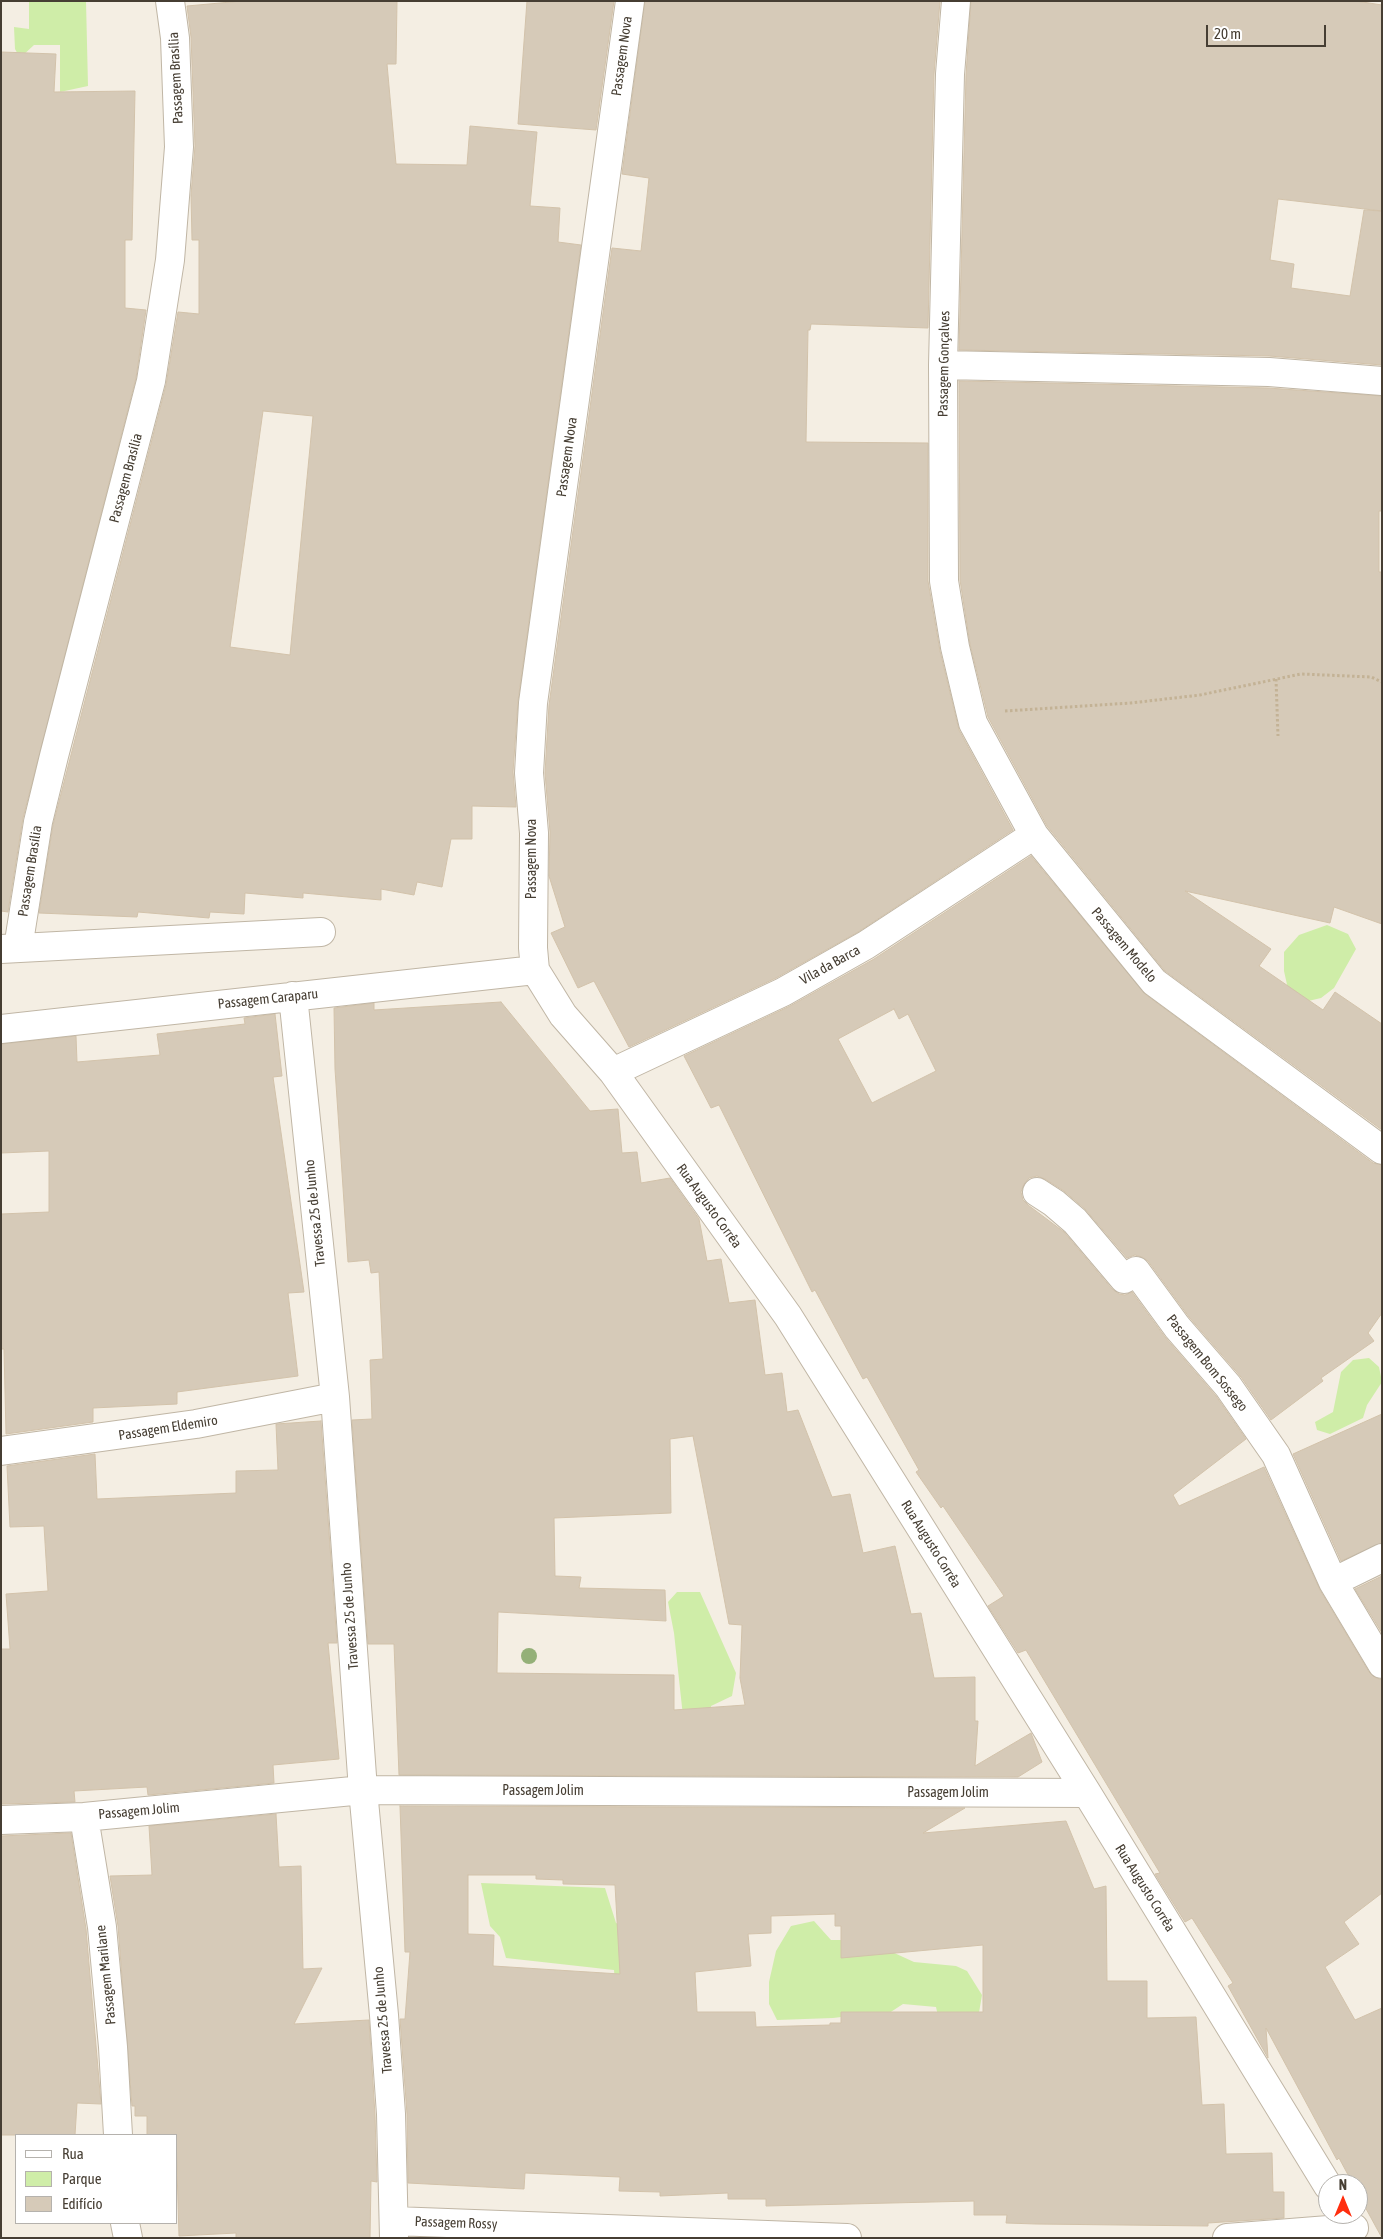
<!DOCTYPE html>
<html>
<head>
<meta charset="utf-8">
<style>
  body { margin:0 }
  #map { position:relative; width:1383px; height:2239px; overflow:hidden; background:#f4eee3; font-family:"Asap Condensed",sans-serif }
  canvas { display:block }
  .frame { position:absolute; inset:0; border:2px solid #463e33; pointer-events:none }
  .legend { position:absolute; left:15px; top:2134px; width:162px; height:90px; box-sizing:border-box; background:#fff; border:1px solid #b5b2ad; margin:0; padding:6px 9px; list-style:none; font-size:15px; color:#463e33 }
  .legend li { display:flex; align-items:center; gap:10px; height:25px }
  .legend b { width:25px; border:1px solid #b5b2ad }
  .north { position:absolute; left:1318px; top:2174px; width:50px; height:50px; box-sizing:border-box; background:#fff; border:1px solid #b5b2ad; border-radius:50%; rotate:0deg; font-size:14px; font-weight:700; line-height:20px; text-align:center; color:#463e33 }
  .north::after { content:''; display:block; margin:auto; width:18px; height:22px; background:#ff2e0f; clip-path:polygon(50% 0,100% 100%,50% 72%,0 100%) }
  .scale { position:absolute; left:1206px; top:25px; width:120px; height:22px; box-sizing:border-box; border:2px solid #463e33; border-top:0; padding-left:6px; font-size:15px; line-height:18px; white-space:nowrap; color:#463e33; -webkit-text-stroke:4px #fff; paint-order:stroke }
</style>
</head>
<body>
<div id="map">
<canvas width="1383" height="2239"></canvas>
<div class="frame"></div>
<ul class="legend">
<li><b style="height:6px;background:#fff"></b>Rua</li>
<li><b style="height:14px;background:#cfeda8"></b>Parque</li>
<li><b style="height:14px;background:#d6cab8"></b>Edifício</li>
</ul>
<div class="north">N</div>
<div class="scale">20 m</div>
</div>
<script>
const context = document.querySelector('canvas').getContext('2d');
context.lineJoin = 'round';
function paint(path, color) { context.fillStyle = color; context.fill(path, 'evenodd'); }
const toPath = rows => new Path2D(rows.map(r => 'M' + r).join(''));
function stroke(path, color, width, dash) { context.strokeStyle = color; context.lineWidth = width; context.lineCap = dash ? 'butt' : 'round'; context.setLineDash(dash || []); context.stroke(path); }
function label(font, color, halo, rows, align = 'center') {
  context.font = font + ' "Asap Condensed",sans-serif'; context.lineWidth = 4; context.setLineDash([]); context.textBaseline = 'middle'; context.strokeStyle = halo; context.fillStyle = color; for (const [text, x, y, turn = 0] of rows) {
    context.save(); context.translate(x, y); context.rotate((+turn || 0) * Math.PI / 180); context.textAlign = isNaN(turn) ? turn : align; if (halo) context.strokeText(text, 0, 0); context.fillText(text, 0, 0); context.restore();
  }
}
paint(toPath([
  [29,1,86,1,88,86,60,92,60,45,34,45,20,58,15,49,14,27,29,29],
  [1327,925,1348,934,1356,949,1334,988,1321,998,1304,1002,1288,989,1284,971,1284,952,1299,935],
  [1369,1358,1379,1367,1382,1382,1367,1405,1363,1418,1330,1434,1317,1430,1315,1422,1333,1412,1341,1372,1353,1360],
  [677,1592,700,1592,736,1673,732,1696,711,1706,719,1772,685,1735,674,1633,668,1602],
  [481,1883,605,1888,616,1923,644,1930,617,2010,614,1970,506,1958,500,1937,490,1926],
  [814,1921,831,1940,858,1940,879,1946,914,1962,956,1966,967,1971,982,1995,975,2036,943,2038,936,2007,903,2004,880,2019,858,2015,833,2018,777,2020,769,2004,769,1982,776,1951,791,1926]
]), '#cfeda8');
const building = toPath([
  [242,1,397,1,396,64,387,64,396,164,467,165,470,126,537,132,530,206,560,208,558,242,581,245,518,701,513,772,516,807,472,806,472,839,451,839,442,887,417,882,414,895,381,889,381,900,303,893,303,898,245,893,244,914,210,912,209,918,138,912,137,917,39,913,53,825,166,385,178,312,199,314,199,240,192,240,191,195,195,146,191,37,187,6,242,1],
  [263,411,313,416,290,655,230,647,263,411],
  [527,1,614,1,596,130,518,124,527,1],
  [645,1,940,1,934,74,928,328,811,324,810,330,808,330,806,442,928,443,928,581,940,651,959,730,1013,830,858,932,776,978,629,1047,594,981,578,988,551,933,565,927,549,876,550,832,545,773,549,705,612,248,641,251,649,178,622,174,645,1],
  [971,1,1356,1,1382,5,1382,211,1278,199,1270,260,1294,264,1291,288,1350,296,1364,210,1382,211,1382,365,1269,356,959,350,966,75,971,1],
  [1,52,56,54,54,92,135,91,132,240,125,240,125,308,146,310,136,378,23,818,8,912,1,911,1,52],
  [959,381,1268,388,1382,396,1382,511,1379,511,1379,572,1382,572,1382,924,1334,907,1330,923,1185,891,1271,949,1259,966,1323,1010,1335,992,1382,1024,1382,1130,1165,971,1047,826,988,717,970,644,960,580,959,381],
  [1031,856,1145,994,1373,1163,1382,1165,1382,1313,1368,1333,1374,1341,1321,1378,1323,1381,1271,1420,1241,1377,1189,1317,1148,1261,1142,1257,1135,1255,1127,1258,1085,1209,1064,1191,1045,1179,1037,1176,1029,1178,1024,1184,1021,1192,1023,1200,1028,1205,1064,1232,1112,1289,1119,1294,1125,1295,1132,1292,1165,1337,1216,1396,1246,1439,1173,1495,1179,1506,1264,1467,1320,1590,1369,1672,1374,1677,1382,1680,1382,1893,1344,1922,1359,1944,1325,1967,1355,2020,1382,2008,1382,2238,1358,2194,1358,2184,1353,2184,1339,2158,1337,2160,1266,2028,1268,2058,1228,1986,1233,1983,1192,1918,1185,1922,1155,1874,1160,1873,1139,1838,1026,1650,1018,1653,988,1606,1004,1596,943,1506,941,1508,916,1472,919,1470,867,1377,863,1379,815,1290,812,1292,719,1105,711,1108,684,1056,790,1006,874,959,1031,856],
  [894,1009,899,1019,908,1014,936,1071,872,1103,838,1039,894,1009],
  [501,1002,590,1111,618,1109,622,1153,637,1152,641,1183,670,1178,699,1219,707,1261,721,1259,729,1303,755,1300,765,1375,782,1373,787,1412,798,1410,832,1497,850,1494,863,1553,895,1546,911,1614,921,1613,934,1678,975,1677,975,1721,978,1721,975,1766,1031,1733,1042,1762,1018,1777,399,1775,394,1644,368,1644,352,1420,372,1419,370,1360,383,1359,379,1272,371,1273,369,1260,348,1262,335,1069,334,1008,374,1003,374,1010,501,1002],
  [693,1436,729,1624,742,1625,740,1678,745,1705,674,1710,674,1675,497,1673,498,1612,666,1621,665,1590,579,1588,581,1577,555,1576,554,1518,671,1513,670,1439,693,1436],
  [275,1014,282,1076,273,1077,304,1292,288,1293,298,1376,177,1392,177,1404,93,1408,93,1422,6,1434,4,1349,1,1349,1,1214,49,1212,49,1151,1,1153,1,1044,76,1036,77,1062,160,1055,157,1034,245,1024,244,1018,275,1014],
  [1382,1414,1382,1543,1341,1561,1293,1454,1382,1414],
  [321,1421,337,1643,328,1643,339,1759,273,1765,274,1783,148,1795,147,1787,74,1791,75,1802,1,1804,1,1649,10,1649,6,1594,48,1591,44,1526,10,1527,7,1466,95,1454,97,1499,236,1493,236,1471,278,1470,276,1424,321,1421],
  [1382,1576,1382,1633,1355,1589,1382,1576],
  [400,1806,965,1808,923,1833,1066,1821,1094,1889,1106,1886,1107,1981,1147,1981,1147,2018,1196,2017,1202,2105,1224,2104,1226,2154,1272,2153,1273,2192,1284,2192,1284,2218,1208,2223,1208,2226,1036,2224,1006,2223,1007,2215,974,2215,974,2201,766,2206,766,2199,728,2199,728,2193,660,2196,660,2192,619,2191,620,2177,525,2173,524,2189,408,2183,407,2114,400,2019,405,2019,410,1952,405,1952,400,1806],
  [468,1875,536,1875,536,1879,563,1880,563,1884,615,1885,620,1974,493,1966,494,1935,468,1934,468,1875],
  [835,1914,835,1926,841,1926,841,1958,983,1945,983,2012,841,2012,841,2023,830,2023,830,2025,756,2027,755,2012,697,2012,695,1972,751,1966,748,1934,771,1933,771,1916,835,1914],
  [276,1814,279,1867,301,1866,303,1969,322,1968,294,2024,369,2020,375,2115,377,2182,371,2181,370,2238,236,2238,236,2233,179,2236,176,2135,147,2135,147,2116,135,2116,135,2106,132,2106,118,1926,110,1876,152,1875,149,1826,276,1814],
  [71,1833,86,1929,101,2104,77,2103,75,2135,1,2135,1,1836,71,1833]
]);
paint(building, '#d6cab8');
stroke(building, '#d2c2aa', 1);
const street = toPath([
  [630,1,533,703,529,773,534,833,533,948,535,970,563,1015,613,1072,788,1316,1087,1793,1328,2186],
  [956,1,950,74,943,365,944,581,955,647,973,723,1034,835,1154,982,1382,1150],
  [943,365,1269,372,1382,381],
  [18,948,38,822,54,756,151,381,170,260,179,147,175,38,170,1],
  [1,949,321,932],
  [293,996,335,1397,363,1790,384,2015,391,2114,394,2238],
  [1,1029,535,970],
  [613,1072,783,992,866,945,1034,835],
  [1037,1192,1054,1203,1075,1221,1124,1279,1136,1271,1177,1327,1228,1386,1276,1455,1333,1582,1382,1664],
  [1,1451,196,1424,335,1397],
  [1333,1582,1382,1558],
  [84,1817,102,1927,113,2047,118,2135],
  [1,1820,84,1817,363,1790,1087,1793],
  [394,2221,847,2238],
  [125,2223,128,2238],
  [1227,2238,1354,2228]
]);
stroke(street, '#c0b6a5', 30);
stroke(toPath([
  [1276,679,1278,736],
  [1005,711,1131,703,1200,695,1301,674,1371,677,1382,682]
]), '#c3b295', 3, [2.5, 2.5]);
stroke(street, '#fff', 28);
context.fillStyle = '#94b078';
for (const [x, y] of [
  [529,1656]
]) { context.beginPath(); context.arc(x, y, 8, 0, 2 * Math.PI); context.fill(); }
label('14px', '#463e33', '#fff', [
  ["Passagem Nova",622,56,-82],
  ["Passagem Brasília",176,78,-93],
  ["Passagem Gonçalves",944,364,-89],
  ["Passagem Nova",567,457,-82],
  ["Passagem Brasília",126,478,-75],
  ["Passagem Nova",532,859,-90],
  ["Passagem Brasília",30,871,-81],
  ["Passagem Modelo",1124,945,50],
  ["Vila da Barca",830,965,-29],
  ["Passagem Caraparu",268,999,-6],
  ["Rua Augusto Corrêa",709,1206,54],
  ["Travessa 25 de Junho",315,1213,-96],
  ["Passagem Bom Sossego",1207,1363,51],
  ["Passagem Eldemiro",168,1428,-9],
  ["Rua Augusto Corrêa",931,1544,58],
  ["Travessa 25 de Junho",350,1616,-94],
  ["Passagem Jolim",543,1791],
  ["Passagem Jolim",948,1793],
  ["Passagem Jolim",139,1811,-5],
  ["Rua Augusto Corrêa",1145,1888,58],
  ["Passagem Marilane",106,1975,-96],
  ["Travessa 25 de Junho",383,2020,-95],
  ["Passagem Rossy",456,2223,2]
]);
</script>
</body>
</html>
